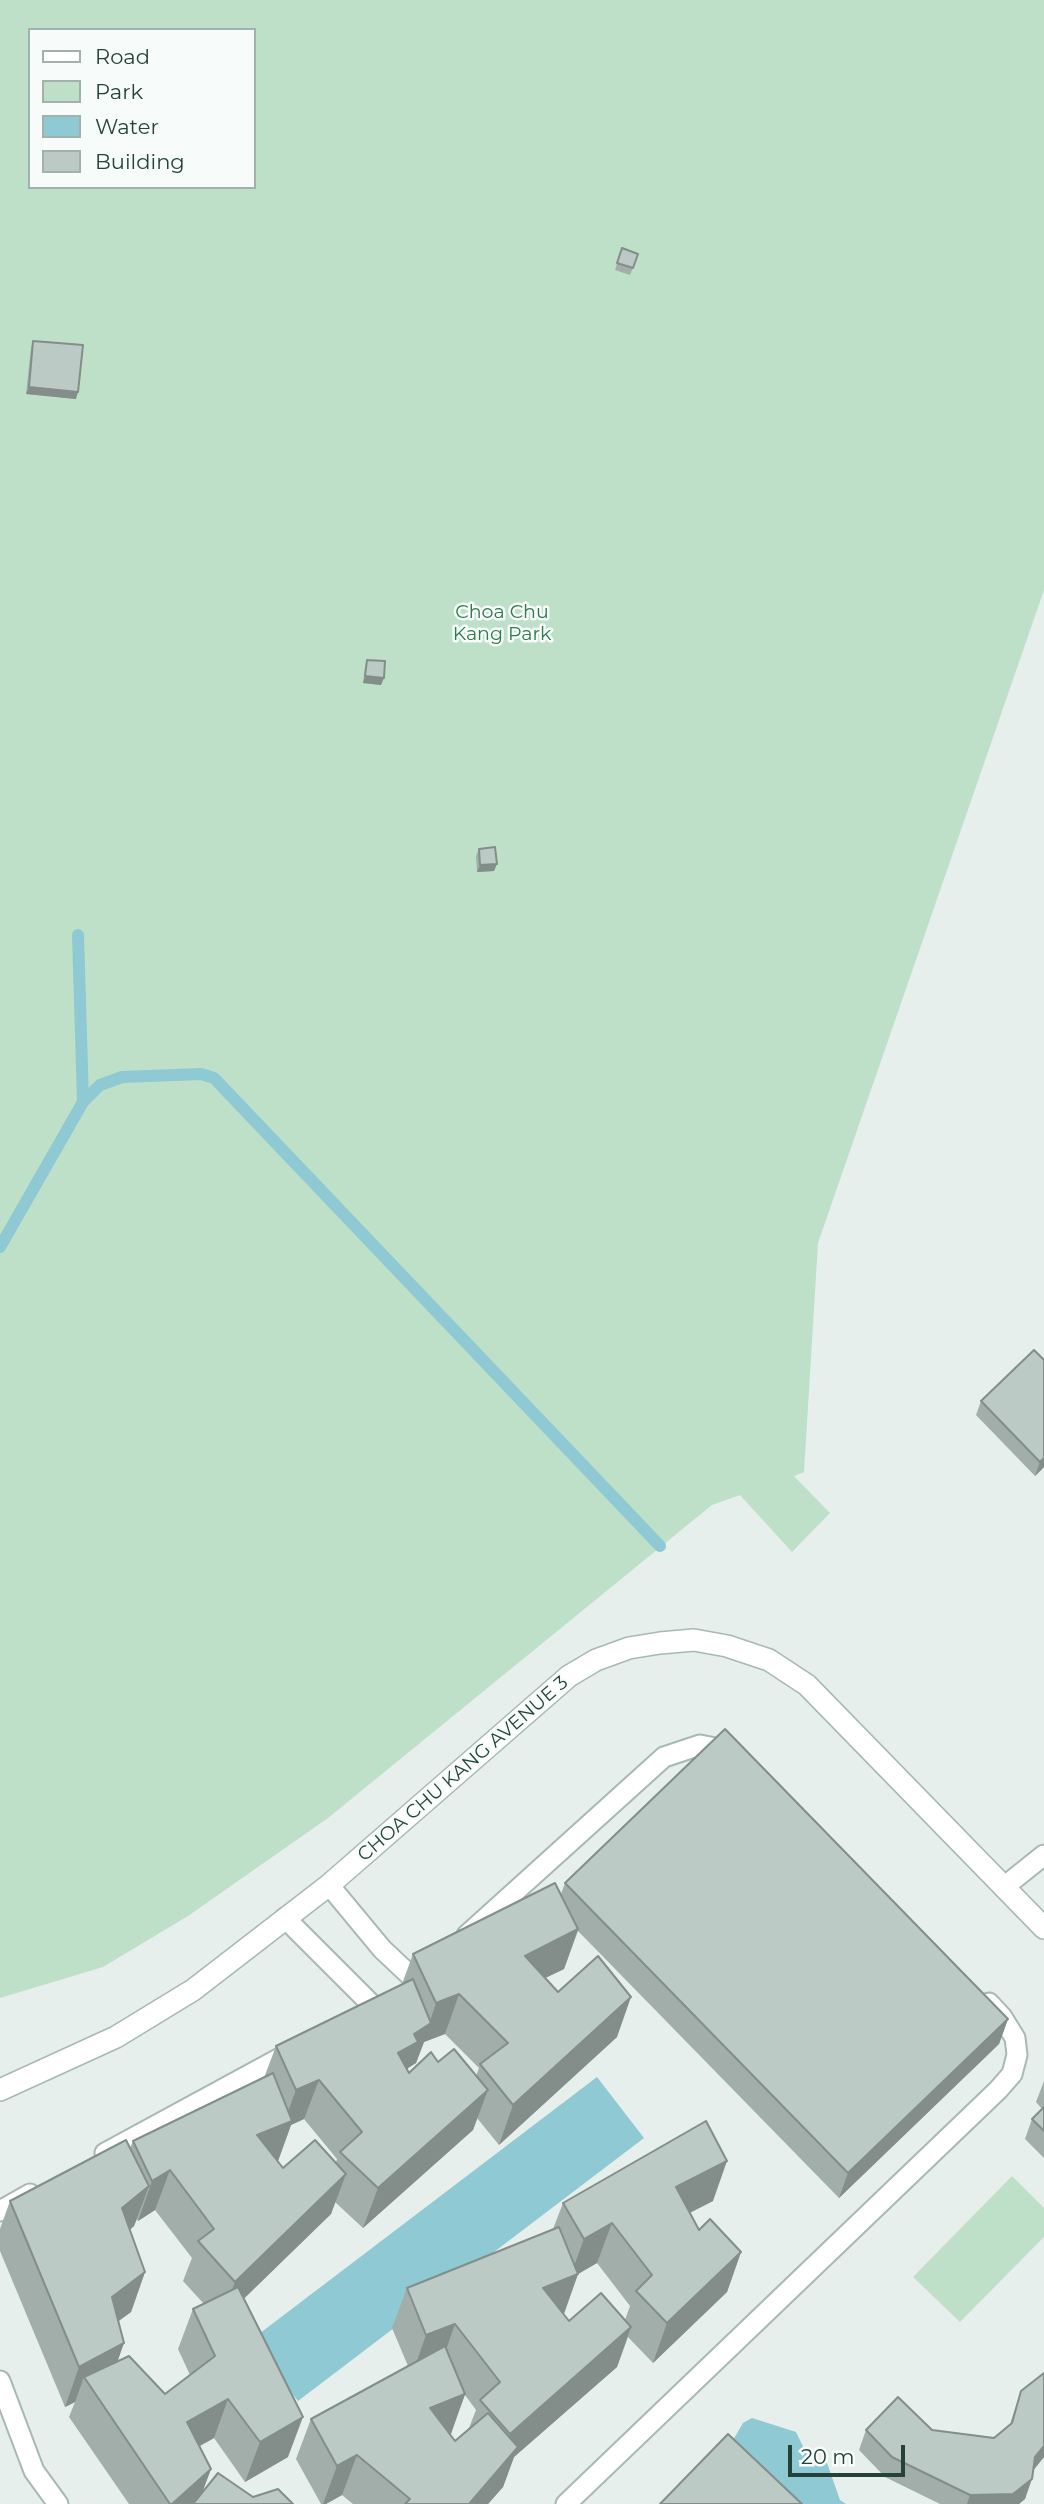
<!DOCTYPE html>
<html>
<head>
<meta charset="utf-8">
<style>
  body { margin:0 }
  #map { position:relative; width:1044px; height:2504px; overflow:hidden; background:#e6efeb; font-family:Montserrat,sans-serif }
  canvas { display:block }
  .legend { position:absolute; left:28px; top:28px; width:228px; height:161px; box-sizing:border-box; background:#f7fbf9; border:2px solid #a3b1ad; margin:0; padding:9px 12px; list-style:none; font-size:21px; color:#24423a }
  .legend li { display:flex; align-items:center; gap:14px; height:35px }
  .legend b { width:35px; border:2px solid #a3b1ad }
  .scale { position:absolute; left:788px; top:2445px; width:117px; height:32px; box-sizing:border-box; border:4px solid #24423a; border-top:0; padding-left:9px; font-size:21px; line-height:24px; white-space:nowrap; color:#24423a; -webkit-text-stroke:5px #f7fbf9; paint-order:stroke }
</style>
</head>
<body>
<div id="map">
<canvas width="1044" height="2504"></canvas>
<ul class="legend">
<li><b style="height:9px;background:#fff"></b>Road</li>
<li><b style="height:19px;background:#bfe0c8"></b>Park</li>
<li><b style="height:19px;background:#8ec9d4"></b>Water</li>
<li><b style="height:19px;background:#bbcac4"></b>Building</li>
</ul>
<div class="scale">20 m</div>
</div>
<script>
const context = document.querySelector('canvas').getContext('2d');
context.lineJoin = 'round';
function paint(path, color) { context.fillStyle = color; context.fill(path, 'evenodd'); }
const toPath = rows => new Path2D(rows.map(r => 'M' + r).join(''));
function stroke(path, color, width, dash) { context.strokeStyle = color; context.lineWidth = width; context.lineCap = dash ? 'butt' : 'round'; context.setLineDash(dash || []); context.stroke(path); }
function label(font, color, halo, rows, align = 'center') {
  context.font = font + ' Montserrat,sans-serif'; context.lineWidth = 5; context.setLineDash([]); context.textBaseline = 'middle'; context.strokeStyle = halo; context.fillStyle = color; for (const [text, x, y, turn = 0] of rows) {
    context.save(); context.translate(x, y); context.rotate((+turn || 0) * Math.PI / 180); context.textAlign = isNaN(turn) ? turn : align; if (halo) context.strokeText(text, 0, 0); context.fillText(text, 0, 0); context.restore();
  }
}
paint(toPath([
  [0,0,1044,0,1044,590,818,1243,804,1472,794,1476,830,1513,792,1552,740,1495,712,1505,328,1818,188,1916,103,1967,0,1998],
  [30,30,254,30,254,187,30,187],
  [1012,2176,1044,2208,1044,2237,960,2322,913,2277]
]), '#bfe0c8');
paint(toPath([
  [597,2077,644,2138,298,2401,251,2340],
  [752,2418,796,2432,811,2463,827,2463,840,2500,846,2504,786,2504,729,2447,743,2423]
]), '#8ec9d4');
stroke(toPath([
  [78,935,83,1102],
  [0,1247,83,1102,100,1085,122,1077,201,1074,214,1078,660,1546]
]), '#8ec9d4', 12);
const service = toPath([
  [329,1885,382,1949,416,1981],
  [1004,1887,1044,1855],
  [285,1918,374,2007],
  [467,1935,664,1757,700,1745,730,1751],
  [105,2153,291,2052],
  [0,2211,30,2194],
  [0,2381,34,2471,58,2504],
  [566,2504,998,2090,1012,2074,1017,2055,1015,2038,1002,2017,989,2003]
]);
const minor = toPath([
  [0,2090,116,2037,193,1990,329,1885,569,1676,596,1660,629,1648,660,1643,694,1640,727,1646,769,1660,807,1685,1044,1928]
]);
stroke(service, '#a8b8b2', 23);
stroke(minor, '#a8b8b2', 24);
stroke(service, '#fff', 19);
stroke(minor, '#fff', 21);
paint(toPath([
  [622,248,638,254,630,275,615,270],
  [33,341,76,399,26,394,31,348],
  [367,660,381,685,363,683,365,667],
  [479,849,494,871,477,872,476,856],
  [1044,1360,1044,1467,1035,1476,976,1415,981,1401],
  [565,1883,1008,2019,999,2044,839,2198,578,1931,564,1969,545,1978,558,1992,617,2037,499,2145,477,2118,473,2130,363,2228,335,2202,331,2214,244,2298,288,2457,245,2482,214,2438,200,2446,211,2469,202,2492,253,2497,293,2504,129,2504,69,2417,75,2402,65,2407,0,2251,0,2229,10,2201,130,2148,133,2141,264,2078,276,2046,402,1984,413,1954,561,1894],
  [445,2034,479,2068,476,2076,438,2062,409,2073,408,2070,408,2068,416,2063,424,2042],
  [304,2119,337,2159,336,2163,283,2168,278,2161,291,2125],
  [155,2210,192,2258,183,2281,204,2304,193,2309,178,2349,190,2375,165,2394,117,2362,118,2321,131,2312,145,2272,130,2230,134,2226,137,2219,138,2221],
  [1044,2081,1044,2158,1025,2139,1032,2119,1042,2109,1036,2102],
  [713,2201,690,2213,699,2230,741,2252,727,2292,653,2363,628,2337,617,2367,514,2457,503,2487,488,2504,353,2504,342,2495,326,2504,321,2504,296,2459,311,2419,408,2366,392,2328,407,2288,553,2229,563,2203],
  [597,2263,630,2306,625,2320,569,2321,563,2314,578,2274],
  [465,2395,476,2410,469,2428,455,2441,450,2434],
  [1044,2373,1044,2457,1033,2470,1025,2499,1019,2504,940,2504,885,2477,859,2450,866,2430,932,2430,994,2438,1010,2424,1021,2391]
]), '#a1aea9');
paint(toPath([
  [29,387,78,392,76,399,26,394],
  [365,676,384,678,381,685,363,683],
  [497,864,494,871,477,872,480,865],
  [1044,1458,1044,1467,1035,1476,1040,1462],
  [578,1929,564,1969,510,1995,525,1956],
  [459,1994,445,2034,424,2042,416,2063,408,2068,403,2082,398,2053,414,2034,429,2024,436,2003],
  [631,1997,617,2037,499,2145,513,2105],
  [1008,2019,999,2044,839,2198,848,2173],
  [319,2080,304,2119,291,2125,278,2161,257,2135,283,2125,296,2090],
  [488,2090,473,2130,363,2228,378,2188],
  [727,2161,713,2201,661,2227,676,2187],
  [170,2170,155,2210,138,2221,152,2181],
  [346,2174,331,2214,220,2322,235,2282],
  [149,2186,134,2226,108,2248,122,2208],
  [612,2223,597,2263,578,2274,564,2314,543,2288,570,2277,584,2239],
  [741,2252,727,2292,653,2363,667,2323],
  [145,2272,131,2312,97,2337,112,2297],
  [455,2324,441,2364,412,2375,426,2335],
  [631,2327,617,2367,514,2457,503,2487,488,2504,469,2504,496,2472,510,2434],
  [124,2343,110,2383,84,2377,75,2402,65,2407,79,2367],
  [465,2394,451,2434,416,2448,430,2408],
  [228,2399,214,2438,172,2461,187,2422],
  [303,2417,288,2457,245,2482,260,2442],
  [1044,2446,1044,2457,1028,2477,1035,2457],
  [357,2455,342,2495,326,2504,323,2504,337,2466],
  [211,2469,198,2504,172,2504],
  [1032,2479,1025,2499,1019,2504,967,2504,970,2495]
]), '#838d89');
const building = toPath([
  [622,248,638,254,633,268,617,263,622,248],
  [33,341,83,345,78,392,29,387,33,341],
  [367,660,385,661,384,678,365,676,367,660],
  [495,847,497,864,480,865,479,849,495,847],
  [1034,1350,1044,1360,1044,1458,1040,1462,981,1401,1034,1350],
  [725,1729,1008,2019,848,2173,565,1883,725,1729],
  [555,1883,578,1929,525,1956,558,1992,598,1956,631,1997,513,2105,480,2064,508,2043,459,1994,436,2003,413,1954,555,1883],
  [413,1979,431,2023,414,2034,418,2042,398,2053,409,2073,431,2052,438,2062,454,2049,488,2090,378,2188,340,2152,362,2132,319,2080,296,2090,276,2046,413,1979],
  [273,2073,292,2121,257,2135,283,2168,315,2140,346,2174,235,2282,198,2241,214,2229,170,2170,152,2181,133,2141,273,2073],
  [1044,2107,1044,2131,1032,2119,1044,2107],
  [706,2121,727,2161,676,2187,699,2230,710,2219,741,2252,667,2323,636,2291,652,2275,612,2223,584,2239,563,2203,706,2121],
  [126,2140,149,2186,122,2208,145,2272,112,2297,124,2343,79,2367,10,2201,126,2140],
  [559,2227,578,2274,543,2288,569,2321,601,2293,631,2327,510,2434,480,2400,500,2382,455,2324,426,2335,407,2288,559,2227],
  [238,2287,303,2417,260,2442,228,2399,187,2422,211,2469,172,2504,170,2504,84,2377,129,2356,165,2394,215,2356,193,2309,238,2287],
  [445,2346,465,2394,430,2408,455,2441,488,2413,518,2447,469,2504,405,2504,410,2499,357,2455,337,2466,311,2419,445,2346],
  [1044,2373,1044,2446,1035,2457,1032,2479,1013,2494,970,2495,892,2457,866,2430,898,2397,932,2430,994,2438,1012,2423,1021,2391,1044,2373],
  [728,2434,802,2504,660,2504,728,2434],
  [218,2473,253,2497,278,2489,293,2504,193,2504,218,2473]
]);
paint(building, '#bbcac4');
stroke(building, '#838d89', 2);
label('19px', '#2d7a4b', '#f7fbf9', [
  ["Choa Chu",502,612],
  ["Kang Park",502,634]
]);
label('19px', '#24423a', '#f7fbf9', [
  ["CHOA CHU KANG AVENUE 3",463,1769,-41]
]);
</script>
</body>
</html>
